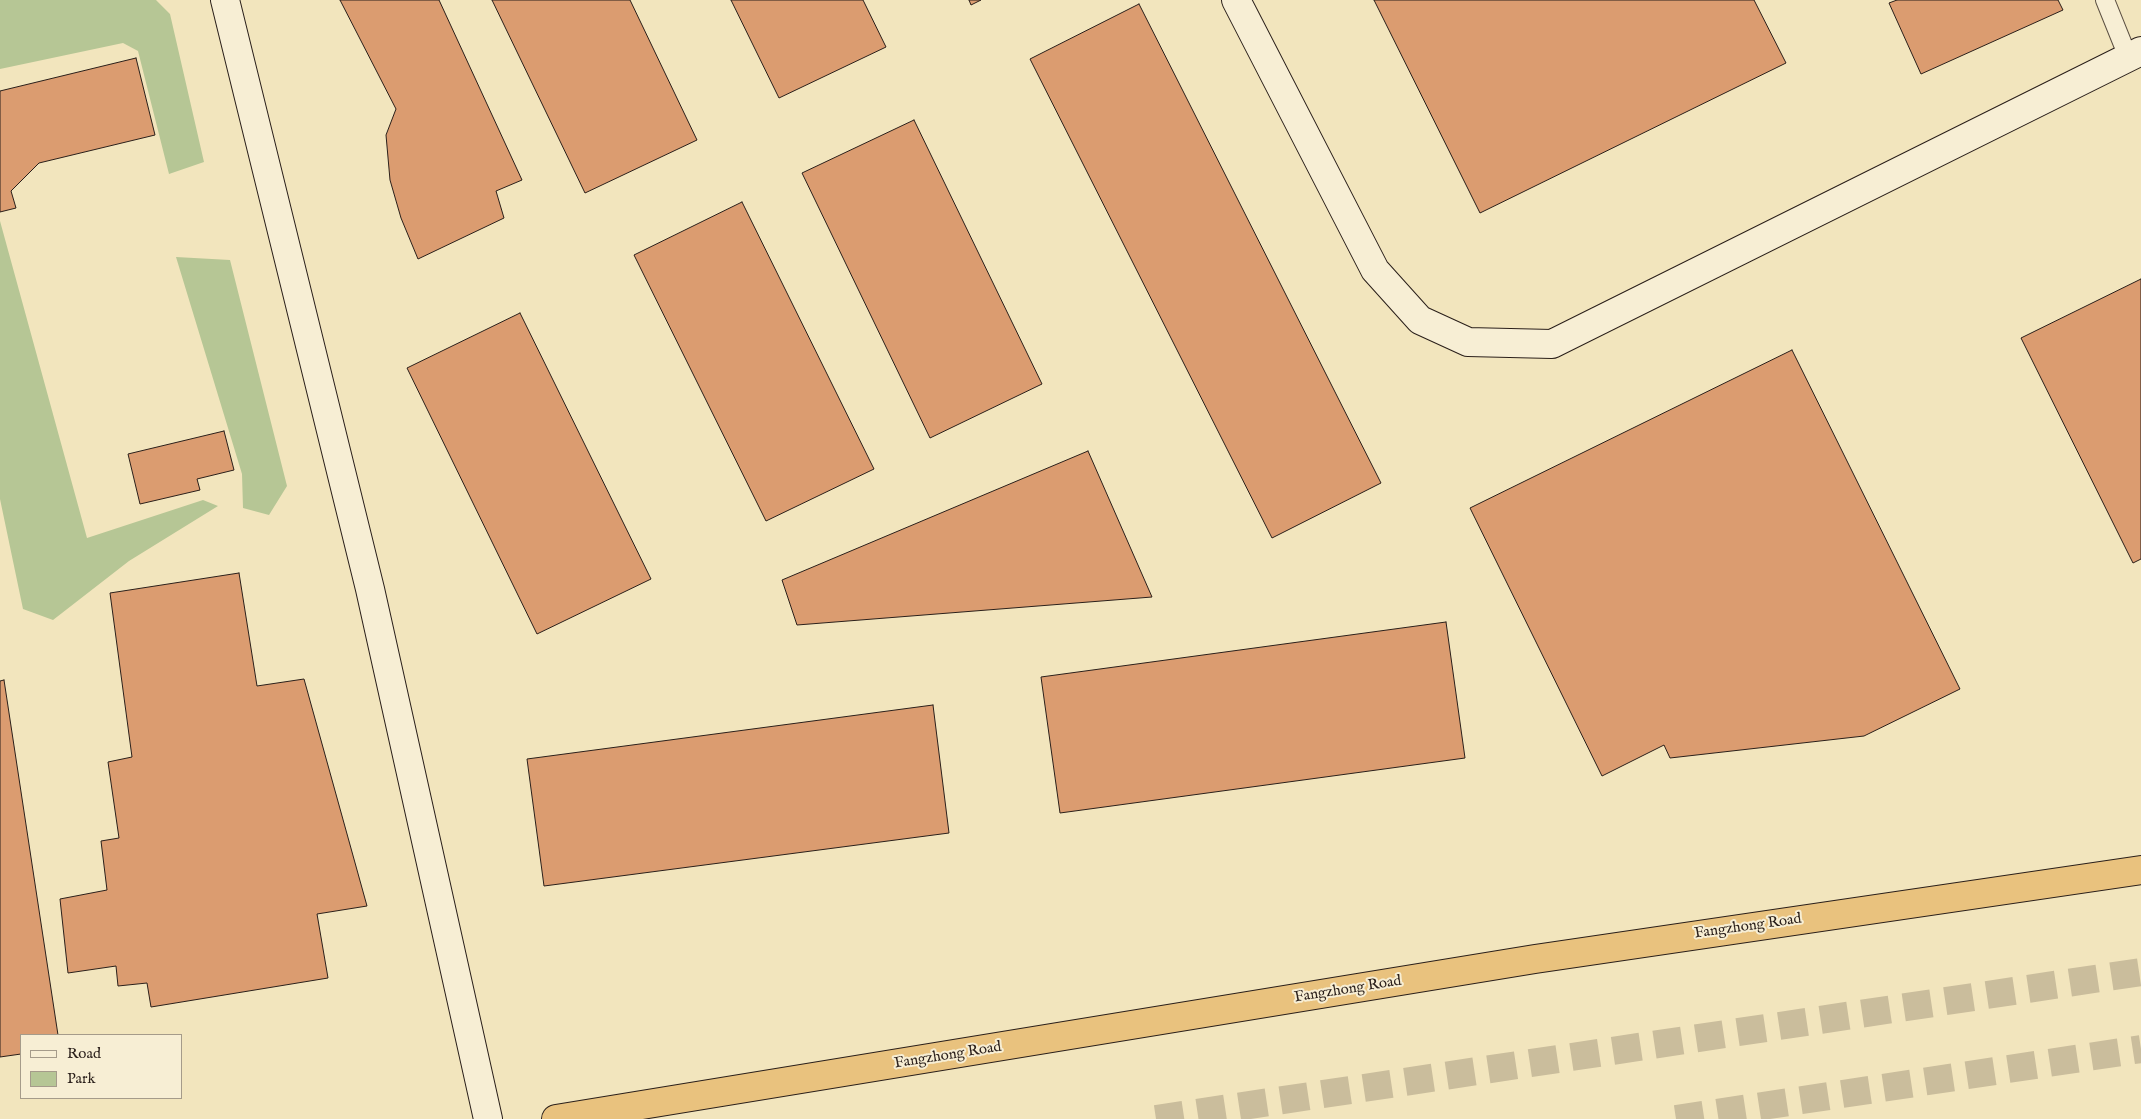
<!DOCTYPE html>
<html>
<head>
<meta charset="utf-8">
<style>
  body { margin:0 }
  #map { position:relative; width:2141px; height:1119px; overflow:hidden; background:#f2e5bd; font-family:"IM FELL English",serif }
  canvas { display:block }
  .legend { position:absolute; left:20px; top:1034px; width:162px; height:65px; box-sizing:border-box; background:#f7eed4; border:1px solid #a59b8a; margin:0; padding:6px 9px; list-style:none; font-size:15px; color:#2a1f1a }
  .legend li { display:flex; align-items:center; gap:10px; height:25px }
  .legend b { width:25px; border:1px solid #a59b8a }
</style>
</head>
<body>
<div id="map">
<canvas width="2141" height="1119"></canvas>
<ul class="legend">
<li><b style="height:6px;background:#f7eed4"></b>Road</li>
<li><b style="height:14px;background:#b6c695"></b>Park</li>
</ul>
</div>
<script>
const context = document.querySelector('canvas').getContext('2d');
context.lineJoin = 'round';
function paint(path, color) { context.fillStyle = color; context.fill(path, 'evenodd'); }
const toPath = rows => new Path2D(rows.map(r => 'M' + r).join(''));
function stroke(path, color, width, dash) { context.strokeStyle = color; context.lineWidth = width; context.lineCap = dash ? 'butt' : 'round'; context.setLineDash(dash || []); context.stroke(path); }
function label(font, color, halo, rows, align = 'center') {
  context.font = font + ' "IM FELL English",serif'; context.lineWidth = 4; context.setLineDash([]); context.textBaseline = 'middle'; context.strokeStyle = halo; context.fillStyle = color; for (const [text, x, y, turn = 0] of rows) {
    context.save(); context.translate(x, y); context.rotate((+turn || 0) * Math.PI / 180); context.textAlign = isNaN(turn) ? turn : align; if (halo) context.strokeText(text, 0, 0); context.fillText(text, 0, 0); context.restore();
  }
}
paint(toPath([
  [0,0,156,0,170,14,204,162,169,174,138,51,123,43,0,69],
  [0,221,87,538,203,500,218,506,129,561,53,620,23,609,0,499],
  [176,257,230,260,287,486,269,515,243,508,242,474]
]), '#b6c695');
const building = toPath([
  [340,0,439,0,522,180,496,191,504,218,418,259,401,218,390,180,386,135,396,109,340,0],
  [492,0,630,0,697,140,585,193,492,0],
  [731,0,863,0,886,47,779,98,731,0],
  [969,0,981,0,971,5,969,0],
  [1374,0,1754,0,1786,63,1480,213,1374,0],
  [1897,0,2058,0,2063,10,1921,74,1889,3,1897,0],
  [1139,4,1381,483,1272,538,1030,59,1139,4],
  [136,58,155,135,39,163,11,191,16,208,0,212,0,91,136,58],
  [914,120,1042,384,930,438,802,173,914,120],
  [742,202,874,469,766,521,634,255,742,202],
  [2141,279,2141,559,2133,563,2021,338,2141,279],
  [520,313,651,579,537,634,407,368,520,313],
  [1792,350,1960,689,1864,736,1670,758,1664,745,1602,776,1470,508,1792,350],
  [224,431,234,470,197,479,200,490,140,504,128,454,224,431],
  [1088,451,1152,597,797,625,782,580,1088,451],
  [239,573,257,686,304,679,367,906,317,914,328,978,151,1007,147,983,118,986,116,966,68,973,60,899,107,890,101,841,119,838,108,762,132,757,110,593,239,573],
  [1446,622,1465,758,1060,813,1041,677,1446,622],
  [4,680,58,1035,21,1035,21,1054,0,1057,0,681,4,680],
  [933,705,949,833,544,886,527,759,933,705]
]);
paint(building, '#db9c70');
stroke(building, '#2a1f1a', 1);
stroke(toPath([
  [1156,1119,2141,972],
  [1676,1119,2141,1049]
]), '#cabd9c', 28, [28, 14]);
const lane = toPath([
  [2105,0,2128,57]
]);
const secondary = toPath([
  [225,0,370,589,488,1119],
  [1236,0,1375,270,1420,320,1468,342,1552,344,2141,51]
]);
const highway = toPath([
  [556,1119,1535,959,2141,870]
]);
stroke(lane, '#5c5043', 20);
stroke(secondary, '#2a1f1a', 30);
stroke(highway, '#2a1f1a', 30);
stroke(lane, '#f7eed4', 18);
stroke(secondary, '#f7eed4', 28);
stroke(highway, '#e9c27e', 28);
label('15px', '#2a1f1a', '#f7eed4', [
  ["Fangzhong Road",1748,927,-8],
  ["Fangzhong Road",1348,990,-9],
  ["Fangzhong Road",948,1056,-9]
]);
</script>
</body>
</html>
